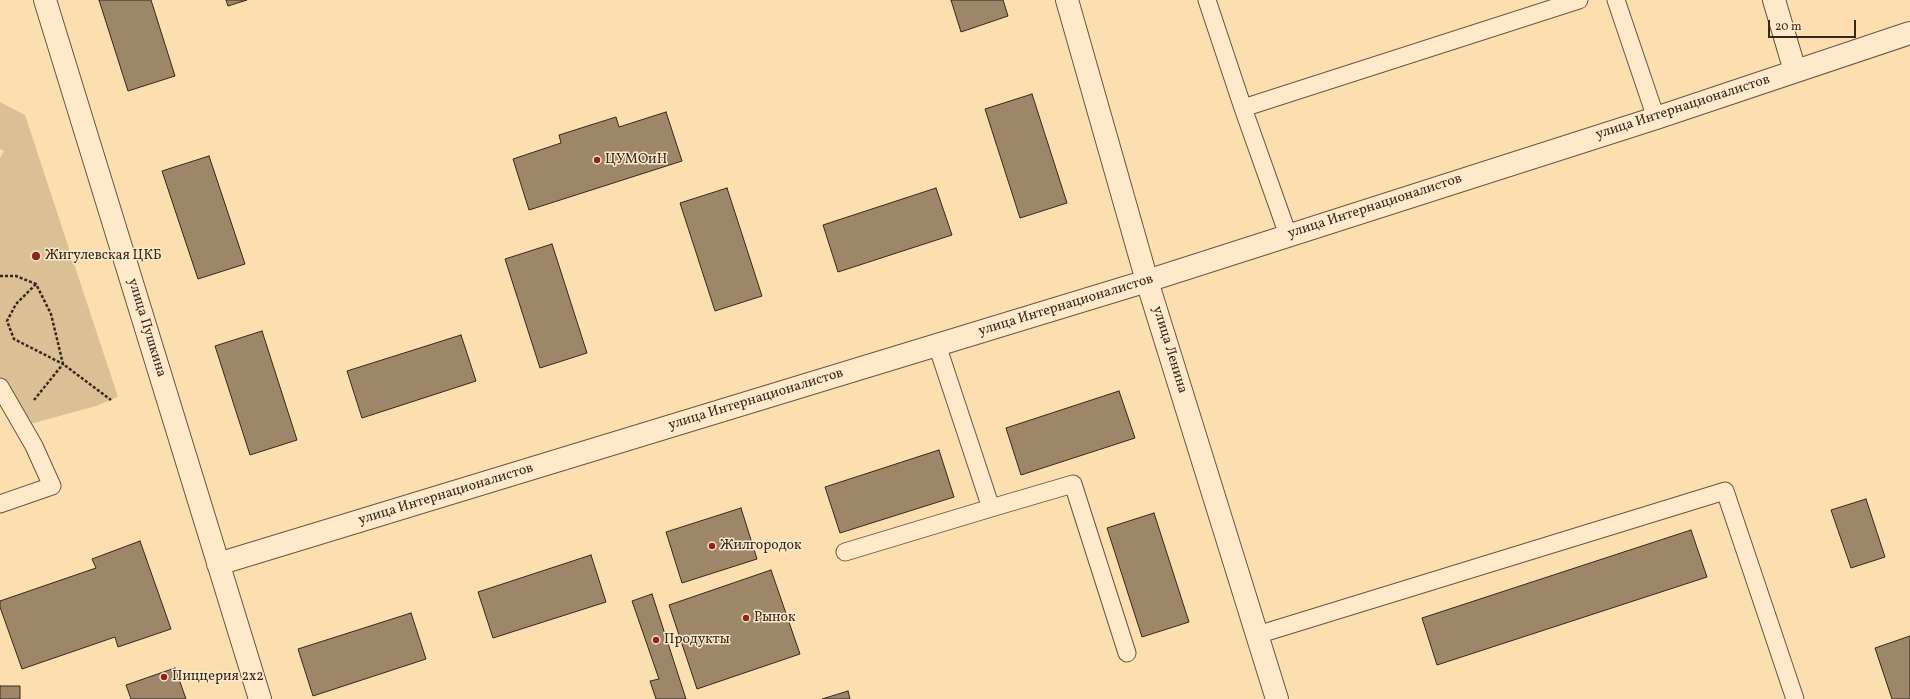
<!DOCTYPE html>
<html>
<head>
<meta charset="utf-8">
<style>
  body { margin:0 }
  #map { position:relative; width:1910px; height:699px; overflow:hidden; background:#fddfaf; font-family:Vollkorn,serif }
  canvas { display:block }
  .scale { position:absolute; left:1768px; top:20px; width:88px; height:18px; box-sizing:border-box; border:2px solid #34281b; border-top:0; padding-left:5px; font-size:12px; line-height:14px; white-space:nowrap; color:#34281b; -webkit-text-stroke:3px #feeacb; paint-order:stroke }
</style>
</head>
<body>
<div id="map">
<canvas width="1910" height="699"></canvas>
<div class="scale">20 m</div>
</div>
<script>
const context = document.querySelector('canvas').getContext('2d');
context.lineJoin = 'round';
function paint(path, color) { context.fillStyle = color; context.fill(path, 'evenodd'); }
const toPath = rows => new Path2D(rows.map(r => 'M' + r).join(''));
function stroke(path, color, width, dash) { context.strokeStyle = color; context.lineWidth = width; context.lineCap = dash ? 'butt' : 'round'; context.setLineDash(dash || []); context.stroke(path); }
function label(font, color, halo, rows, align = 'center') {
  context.font = font + ' Vollkorn,serif'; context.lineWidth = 3; context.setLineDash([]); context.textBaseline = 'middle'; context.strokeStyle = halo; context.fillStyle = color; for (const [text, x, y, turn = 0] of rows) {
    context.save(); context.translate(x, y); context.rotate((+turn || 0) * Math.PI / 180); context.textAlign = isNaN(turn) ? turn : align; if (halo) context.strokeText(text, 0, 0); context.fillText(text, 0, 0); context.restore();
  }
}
paint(toPath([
  [0,102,25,115,118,397,96,406,23,426,0,387,0,158,4,151,0,149]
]), '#dbc096');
const building = toPath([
  [99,0,151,0,175,76,128,91,99,0],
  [226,0,247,0,228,6,226,0],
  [951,0,1003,0,1008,16,961,32,951,0],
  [1032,94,1067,203,1020,218,985,109,1032,94],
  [666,112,682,161,529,210,513,159,561,143,559,135,616,117,619,127,666,112],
  [209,156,245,264,198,279,162,171,209,156],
  [727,188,762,296,715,311,680,203,727,188],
  [936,188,952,235,838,272,823,225,936,188],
  [552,244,587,353,540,368,505,259,552,244],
  [262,331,297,440,250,455,215,346,262,331],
  [461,335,476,381,362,418,347,371,461,335],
  [1119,391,1135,438,1021,475,1006,428,1119,391],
  [939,450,954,497,840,533,825,487,939,450],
  [1866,499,1885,557,1851,568,1831,510,1866,499],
  [741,508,757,559,682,583,666,532,741,508],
  [1154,513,1189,622,1142,637,1107,528,1154,513],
  [1691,530,1707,577,1437,665,1422,618,1691,530],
  [140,541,171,629,118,647,115,637,22,669,0,607,0,601,96,568,92,559,140,541],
  [591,555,606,602,493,638,478,592,591,555],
  [771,570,800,654,697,689,669,605,771,570],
  [652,594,686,699,656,699,650,681,659,679,632,601,652,594],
  [411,613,426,659,313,696,298,649,411,613],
  [1910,636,1910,699,1892,699,1875,648,1910,636],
  [175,668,186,699,131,699,126,685,175,668],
  [0,686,20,686,20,699,0,699,0,686],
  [848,691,850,699,822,699,848,691]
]);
paint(building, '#9d8768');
stroke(building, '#34281b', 1);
const service = toPath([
  [1207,0,1243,108,1288,235],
  [1616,0,1656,118],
  [1243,108,1579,0],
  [0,387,34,446,52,486,0,504],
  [991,508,1073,484,1127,653],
  [845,552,991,508,937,345],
  [1257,635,1725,491,1795,699]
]);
const minor = toPath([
  [45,0,260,699],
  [1774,0,1795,71],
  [218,564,1147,281,1656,118,1910,33]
]);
const tertiary = toPath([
  [1067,0,1147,281,1277,699]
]);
stroke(service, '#665640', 19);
stroke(minor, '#665640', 24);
stroke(tertiary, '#665640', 24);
stroke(toPath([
  [0,276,16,276,36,284,51,314,63,364,111,400],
  [34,400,63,364,14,339,7,321,16,304,36,284]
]), '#34281b', 2.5, [3, 2]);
stroke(service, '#feeacb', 17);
stroke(minor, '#feeacb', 22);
stroke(tertiary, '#feeacb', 22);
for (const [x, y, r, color] of [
  [597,160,4,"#8f2418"],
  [36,256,5,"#8f2418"],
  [712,546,4,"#8f2418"],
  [746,618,4,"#8f2418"],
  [656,640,4,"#8f2418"],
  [164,677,4,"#8f2418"]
]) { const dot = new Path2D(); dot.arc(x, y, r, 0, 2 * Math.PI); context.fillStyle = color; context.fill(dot); stroke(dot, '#feeacb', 1.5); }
label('14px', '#34281b', '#feeacb', [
  ["улица Интернационалистов",1683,108,-18],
  ["улица Интернационалистов",1375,207,-18],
  ["улица Интернационалистов",1066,306,-17],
  ["улица Пушкина",146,328,73],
  ["улица Ленина",1169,350,73],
  ["улица Интернационалистов",756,400,-17],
  ["улица Интернационалистов",446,495,-17]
]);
label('14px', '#34281b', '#feeacb', [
  ["ЦУМОиН",605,160],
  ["Жигулевская ЦКБ",45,256],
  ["Жилгородок",720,546],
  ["Рынок",754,618],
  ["Продукты",664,640],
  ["Пиццерия 2х2",172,677]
], 'left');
</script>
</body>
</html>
